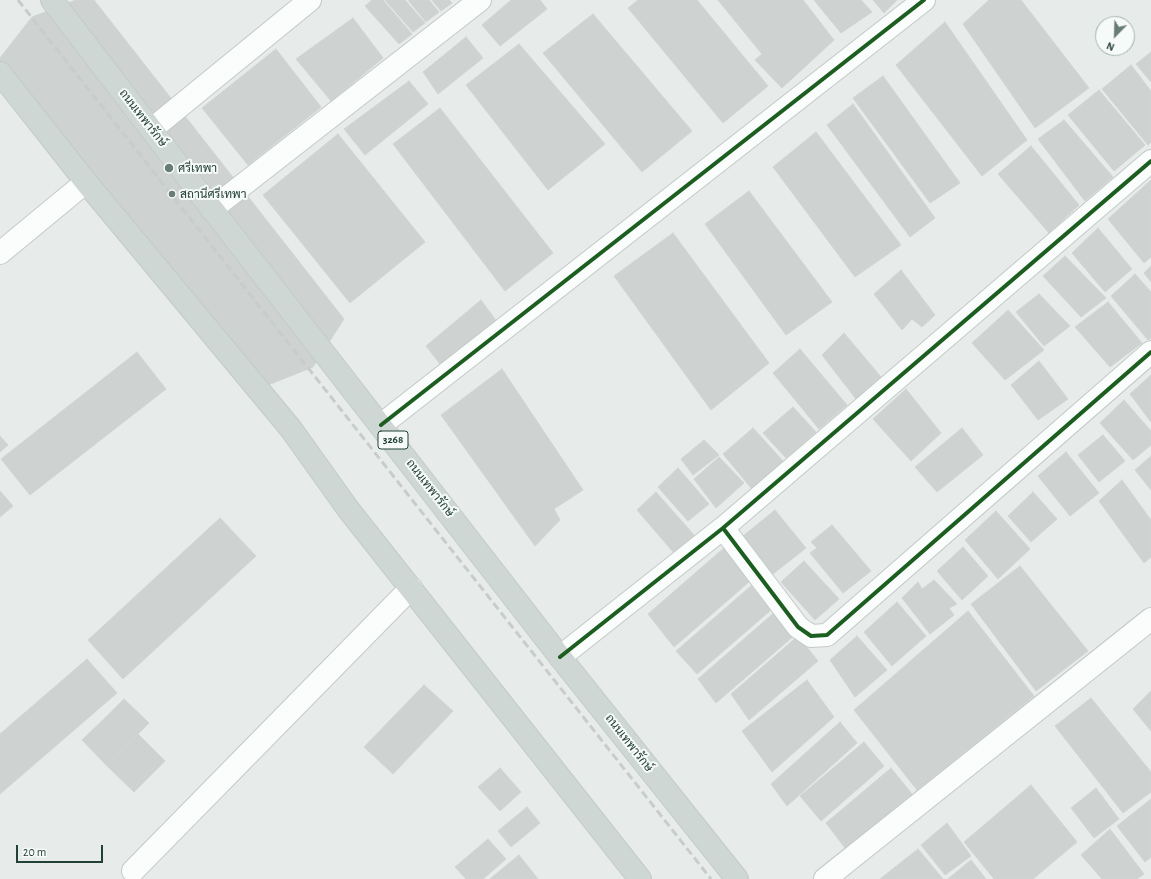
<!DOCTYPE html>
<html>
<head>
<meta charset="utf-8">
<style>
  body { margin:0 }
  #map { position:relative; width:1151px; height:879px; overflow:hidden; background:#e7ecea; font-family:"Alegreya Sans",sans-serif }
  canvas { display:block }
  .north { position:absolute; left:1095px; top:16px; width:40px; height:40px; box-sizing:border-box; background:#f6faf8; border:1px solid #a2b0ab; border-radius:50%; rotate:203deg; font-size:11px; font-weight:700; line-height:16px; text-align:center; color:#244138 }
  .north::after { content:''; display:block; margin:auto; width:14px; height:18px; background:#687d76; clip-path:polygon(50% 0,100% 100%,50% 72%,0 100%) }
  .scale { position:absolute; left:16px; top:845px; width:87px; height:18px; box-sizing:border-box; border:2px solid #244138; border-top:0; padding-left:5px; font-size:12px; line-height:14px; white-space:nowrap; color:#244138; -webkit-text-stroke:3px #f6faf8; paint-order:stroke }
</style>
</head>
<body>
<div id="map">
<canvas width="1151" height="879"></canvas>
<div class="north">N</div>
<div class="scale">20 m</div>
</div>
<script>
const context = document.querySelector('canvas').getContext('2d');
context.lineJoin = 'round';
function paint(path, color) { context.fillStyle = color; context.fill(path, 'evenodd'); }
const toPath = rows => new Path2D(rows.map(r => 'M' + r).join(''));
function stroke(path, color, width, dash) { context.strokeStyle = color; context.lineWidth = width; context.lineCap = dash ? 'butt' : 'round'; context.setLineDash(dash || []); context.stroke(path); }
function label(font, color, halo, rows, align = 'center') {
  context.font = font + ' "Alegreya Sans",Sarabun,sans-serif'; context.lineWidth = 4; context.setLineDash([]); context.textBaseline = 'middle'; context.strokeStyle = halo; context.fillStyle = color; for (const [text, x, y, turn = 0] of rows) {
    context.save(); context.translate(x, y); context.rotate((+turn || 0) * Math.PI / 180); context.textAlign = isNaN(turn) ? turn : align; if (halo) context.strokeText(text, 0, 0); context.fillText(text, 0, 0); context.restore();
  }
}
const building = toPath([
  [76,0,94,0,344,319,313,367,253,391,0,68,0,58,32,17,76,0],
  [372,0,383,0,412,34,399,44,365,6,372,0],
  [385,0,405,0,425,23,413,32,385,0],
  [408,0,429,0,439,12,426,22,408,0],
  [432,0,449,0,452,3,441,11,432,0],
  [511,0,540,0,547,9,500,46,482,25,511,0],
  [638,0,697,0,768,86,723,123,628,8,638,0],
  [718,0,803,0,834,40,782,88,755,60,762,54,718,0],
  [814,0,861,0,872,12,841,33,814,0],
  [873,0,897,0,884,13,873,0],
  [989,0,1021,0,1089,88,1035,128,963,24,989,0],
  [593,14,692,131,642,172,543,53,593,14],
  [353,18,383,58,331,101,296,59,353,18],
  [945,22,1027,140,982,176,896,65,945,22],
  [466,37,483,58,438,94,423,72,466,37],
  [519,44,605,144,548,190,466,85,519,44],
  [276,49,321,107,248,165,202,108,276,49],
  [1151,52,1151,82,1136,64,1151,52],
  [1131,65,1151,91,1151,142,1148,145,1102,89,1131,65],
  [883,76,960,183,930,203,853,98,883,76],
  [409,81,428,104,365,155,344,129,409,81],
  [1099,90,1145,145,1114,171,1068,115,1099,90],
  [853,104,935,218,910,237,827,125,853,104],
  [440,108,553,253,505,291,393,144,440,108],
  [1064,120,1113,177,1085,201,1038,139,1064,120],
  [816,132,901,245,855,277,773,167,816,132],
  [338,134,425,242,350,303,263,195,338,134],
  [1031,146,1079,205,1049,233,998,174,1031,146],
  [1151,180,1151,257,1144,263,1108,219,1151,180],
  [749,191,832,302,786,335,705,224,749,191],
  [1098,228,1132,269,1105,292,1072,253,1098,228],
  [673,233,769,363,711,410,614,276,673,233],
  [1065,256,1106,298,1081,317,1043,276,1065,256],
  [1151,266,1151,282,1144,273,1151,266],
  [901,270,935,315,922,327,912,319,902,330,874,294,901,270],
  [1135,274,1151,292,1151,338,1148,340,1111,296,1135,274],
  [1039,294,1070,326,1044,346,1016,312,1039,294],
  [481,300,500,326,443,368,426,346,481,300],
  [1108,302,1142,343,1110,367,1075,327,1108,302],
  [1008,310,1044,350,1005,380,972,343,1008,310],
  [844,333,881,377,856,399,822,355,844,333],
  [800,349,847,405,819,429,773,373,800,349],
  [137,352,166,389,30,495,1,459,137,352],
  [1039,361,1068,399,1038,420,1011,385,1039,361],
  [502,369,583,490,554,509,560,520,535,546,441,415,502,369],
  [1151,375,1151,422,1130,394,1151,375],
  [906,389,941,433,911,461,873,419,906,389],
  [1124,400,1151,431,1151,445,1133,460,1100,423,1124,400],
  [793,407,816,432,786,458,763,433,793,407],
  [753,428,783,461,752,489,723,454,753,428],
  [962,428,983,455,937,492,915,467,962,428],
  [1103,435,1125,461,1099,482,1078,455,1103,435],
  [0,436,8,445,0,452,0,436],
  [704,440,719,455,693,475,681,459,704,440],
  [1066,452,1099,493,1070,516,1038,476,1066,452],
  [1151,456,1151,490,1135,470,1151,456],
  [719,457,744,483,716,508,694,479,719,457],
  [678,468,709,504,688,521,658,487,678,468],
  [1122,480,1151,520,1151,557,1144,563,1099,501,1122,480],
  [0,491,13,506,0,517,0,491],
  [656,492,694,535,674,553,637,510,656,492],
  [1033,492,1057,519,1031,542,1008,516,1033,492],
  [775,510,806,548,773,574,743,536,775,510],
  [996,511,1030,549,998,579,965,540,996,511],
  [220,518,256,556,123,679,88,640,220,518],
  [832,525,871,571,843,593,810,553,817,548,811,542,832,525],
  [963,547,988,576,962,600,937,571,963,547],
  [724,548,749,582,674,647,648,614,724,548],
  [804,561,839,599,815,620,781,582,804,561],
  [1020,566,1088,651,1036,691,971,604,1020,566],
  [934,580,957,604,949,608,954,615,930,634,902,598,918,582,922,589,934,580],
  [751,586,771,610,697,674,676,651,751,586],
  [897,602,926,636,892,666,864,632,897,602],
  [776,611,796,634,716,703,698,679,776,611],
  [968,611,1034,696,917,790,854,710,968,611],
  [798,636,818,661,749,720,731,694,798,636],
  [857,636,887,670,855,697,830,660,857,636],
  [87,659,117,693,0,794,0,734,87,659],
  [807,680,834,717,772,772,742,731,807,680],
  [424,685,453,711,393,774,364,747,424,685],
  [1151,691,1151,731,1133,709,1151,691],
  [1091,698,1151,772,1151,792,1123,813,1055,726,1091,698],
  [124,699,149,723,130,742,106,717,124,699],
  [106,717,130,742,107,766,82,740,106,717],
  [840,722,857,743,787,806,771,784,840,722],
  [138,734,165,761,134,792,107,766,138,734],
  [864,742,884,766,821,821,800,796,864,742],
  [500,768,521,792,500,811,478,787,500,768],
  [891,768,912,794,845,848,826,823,891,768],
  [1031,785,1077,842,1033,879,994,879,964,842,1031,785],
  [1096,788,1119,819,1094,838,1071,808,1096,788],
  [1151,799,1151,857,1145,862,1117,826,1151,799],
  [527,807,540,823,511,847,498,831,527,807],
  [947,823,971,856,945,875,921,845,947,823],
  [1110,829,1144,874,1137,879,1102,879,1081,855,1110,829],
  [488,839,506,859,483,879,466,879,455,867,488,839],
  [918,849,943,879,880,879,918,849],
  [519,855,538,879,490,879,519,855],
  [971,860,986,879,948,879,971,860]
]);
paint(building, '#ced3d1');
stroke(building, '#d0d5d3', 1);
const minor = toPath([
  [152,129,310,0],
  [212,209,480,0],
  [0,253,86,182],
  [381,425,924,0],
  [723,528,798,627,811,636,827,635,1151,352],
  [560,657,723,528,1151,161],
  [133,871,411,588],
  [825,879,1151,619]
]);
const primary = toPath([
  [52,0,212,209,560,657,737,879],
  [0,73,86,182,291,429,348,509,640,879]
]);
stroke(minor, '#c4c9c7', 24);
stroke(primary, '#c2cbc8', 24);
stroke(minor, '#fbfcfc', 22);
stroke(primary, '#ced7d4', 22);
stroke(toPath([
  [18,0,711,879]
]), '#c8cdcb', 3, [8, 4]);
stroke(toPath([
  [381,425,924,0],
  [723,528,798,627,811,636,827,635,1151,352],
  [560,657,723,528,1151,161]
]), '#1b5e20', 4);
for (const [x, y, r, color] of [
  [169,168,5,"#687d76"],
  [172,194,4,"#687d76"]
]) { const dot = new Path2D(); dot.arc(x, y, r, 0, 2 * Math.PI); context.fillStyle = color; context.fill(dot); stroke(dot, '#f6faf8', 1.5); }
for (const [x, y, w] of [
  [393,440,30]
]) { const box = new Path2D(); box.roundRect(x - w / 2, y - 9, w, 18, 3); context.fillStyle = '#f6faf8'; context.fill(box); stroke(box, '#244138', 1); }
label('bold 11px', '#244138', null, [
  ["3268",393,440]
]);
label('12px', '#244138', '#f6faf8', [
  ["ถนนเทพารักษ์",143,118,52],
  ["ถนนเทพารักษ์",430,488,52],
  ["ถนนเทพารักษ์",629,743,52]
]);
label('12px', '#244138', '#f6faf8', [
  ["ศรีเทพา",178,168],
  ["สถานีศรีเทพา",180,194]
], 'left');
</script>
</body>
</html>
